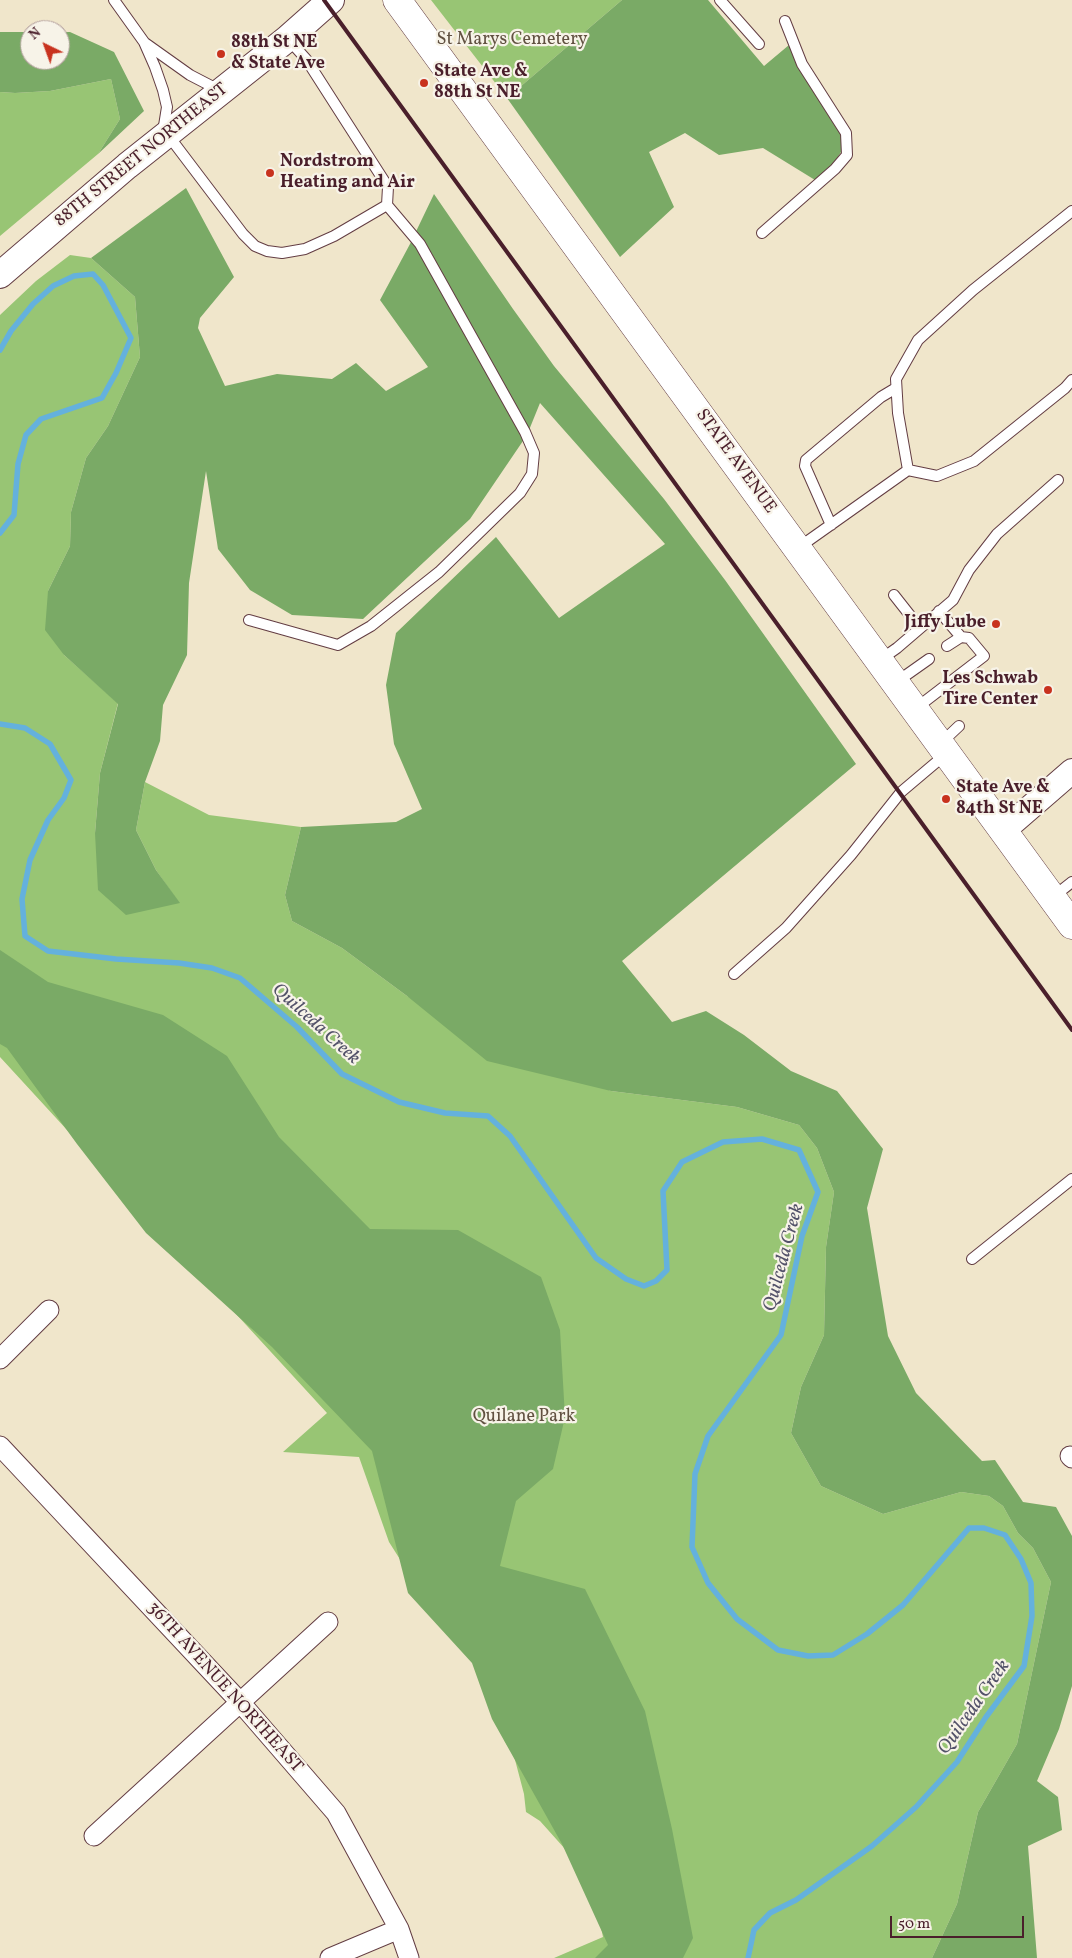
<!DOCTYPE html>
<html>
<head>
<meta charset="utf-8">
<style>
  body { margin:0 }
  #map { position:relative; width:1072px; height:1958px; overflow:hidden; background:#f0e6cb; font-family:Vollkorn,serif }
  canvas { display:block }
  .north { position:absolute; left:20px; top:20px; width:50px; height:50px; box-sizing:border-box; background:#f7f3e8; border:1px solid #b29e9c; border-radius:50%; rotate:318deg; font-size:14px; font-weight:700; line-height:20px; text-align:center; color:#4a1f2b }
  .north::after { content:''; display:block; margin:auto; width:18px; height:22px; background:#c8321e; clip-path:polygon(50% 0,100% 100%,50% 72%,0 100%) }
  .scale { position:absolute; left:890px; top:1916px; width:134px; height:22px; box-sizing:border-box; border:2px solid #4a1f2b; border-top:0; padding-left:6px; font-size:15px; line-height:18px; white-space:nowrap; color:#4a1f2b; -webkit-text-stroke:4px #f7f3e8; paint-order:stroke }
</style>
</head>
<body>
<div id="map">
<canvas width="1072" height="1958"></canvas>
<div class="north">N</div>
<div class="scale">50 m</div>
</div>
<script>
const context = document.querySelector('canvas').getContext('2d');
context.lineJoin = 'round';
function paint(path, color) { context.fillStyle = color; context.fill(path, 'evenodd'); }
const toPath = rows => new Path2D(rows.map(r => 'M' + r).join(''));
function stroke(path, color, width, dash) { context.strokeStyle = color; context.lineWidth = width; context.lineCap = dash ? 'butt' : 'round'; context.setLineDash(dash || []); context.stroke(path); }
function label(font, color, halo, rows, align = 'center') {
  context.font = font + ' Vollkorn,serif'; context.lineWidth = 4.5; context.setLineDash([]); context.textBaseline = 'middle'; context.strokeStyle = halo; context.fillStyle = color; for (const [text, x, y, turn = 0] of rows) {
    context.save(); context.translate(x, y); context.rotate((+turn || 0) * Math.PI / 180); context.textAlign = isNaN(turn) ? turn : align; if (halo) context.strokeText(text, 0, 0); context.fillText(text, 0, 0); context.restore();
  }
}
paint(toPath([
  [431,0,622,0,507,98],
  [111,79,120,119,98,154,0,236,0,92,15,93,50,91],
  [70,255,91,258,135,297,140,357,108,426,86,458,71,512,70,546,48,591,64,655,118,703,100,773,95,833,179,903,156,870,136,830,145,782,209,815,301,827,285,895,292,921,342,948,407,996,611,1091,737,1107,799,1125,817,1148,834,1192,826,1247,824,1335,801,1387,791,1433,821,1486,883,1514,961,1492,989,1496,1003,1506,1018,1533,1033,1548,1051,1582,1017,1744,978,1812,957,1904,932,1958,554,1958,603,1937,591,1878,540,1821,526,1812,524,1794,514,1756,504,1740,526,1734,422,1594,389,1542,359,1457,283,1452,327,1413,0,1057,0,315,36,281]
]), '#98c574');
paint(toPath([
  [622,0,708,0,764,66,789,45,841,132,843,142,841,152,834,163,815,180,763,148,719,155,685,133,649,152,674,207,620,257,507,98],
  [0,32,30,32,30,60,60,60,60,32,70,32,114,52,144,111,98,154,120,119,111,79,50,91,15,93,0,92],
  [186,188,234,277,200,318,198,328,225,386,277,374,332,379,356,363,386,391,428,367,380,300,410,244,434,194,513,309,554,366,664,499,725,580,856,764,622,961,672,1022,706,1011,744,1035,791,1071,837,1091,883,1149,867,1208,888,1336,916,1393,982,1461,995,1460,1023,1502,1056,1507,1072,1536,1072,1686,1059,1729,1037,1781,1058,1797,1062,1830,1028,1846,1037,1958,932,1958,957,1904,978,1812,1017,1744,1051,1582,1033,1548,1018,1533,1003,1506,989,1496,961,1492,883,1514,821,1486,791,1433,801,1387,824,1335,826,1247,834,1192,817,1148,799,1125,737,1107,611,1091,487,1061,407,996,342,948,292,921,285,895,301,827,396,822,422,809,394,744,386,685,396,633,496,537,559,618,665,544,540,403,527,435,470,519,363,619,292,615,250,590,218,549,206,471,189,583,187,655,163,705,160,741,145,782,136,830,156,870,180,903,126,915,98,890,95,833,100,773,118,704,64,655,45,630,48,591,70,546,71,512,86,458,108,426,140,357,135,297,91,258],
  [0,950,48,982,163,1015,227,1056,279,1137,370,1229,458,1230,541,1277,560,1330,565,1417,553,1469,516,1501,500,1566,585,1589,645,1711,672,1829,693,1938,683,1958,595,1958,608,1945,562,1844,492,1719,472,1663,408,1593,372,1451,272,1347,146,1233,77,1144,7,1048,0,1044]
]), '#7aaa66');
stroke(toPath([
  [0,350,11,331,33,304,53,286,74,276,93,274,103,285,131,338,116,373,102,398,41,419,26,435,18,464,14,515,0,533],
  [0,724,25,728,50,744,71,780,64,798,48,820,30,860,22,899,25,936,48,951,116,959,179,963,212,968,240,978,297,1027,342,1074,399,1102,445,1113,488,1116,510,1136,596,1258,626,1279,644,1286,656,1281,667,1270,663,1191,682,1162,723,1142,762,1139,799,1150,818,1192,802,1236,781,1335,708,1436,695,1474,692,1547,708,1583,737,1619,778,1650,808,1656,833,1655,867,1634,903,1605,969,1528,984,1528,1005,1535,1021,1559,1031,1583,1032,1616,1024,1666,986,1717,957,1762,916,1807,872,1846,796,1900,770,1913,754,1930,748,1958]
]), '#64b1dd', 5.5);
const service = toPath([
  [114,0,144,42,155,67,163,90,167,107,163,132],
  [720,0,759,44],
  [145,43,190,75,219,90],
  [168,135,243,234,255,246,267,251,282,253,305,249,334,236,387,205,388,187,306,59,288,39],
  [762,233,835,169,847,155,846,133,802,64,785,21],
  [908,470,898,413,896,379,918,340,973,290,1072,211],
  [831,525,805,466,806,460,881,397,896,388],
  [798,548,908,470,937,476,974,461,1065,388,1072,380],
  [894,595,920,628],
  [939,611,961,637],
  [249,620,338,645,371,626,439,572,520,493,532,474,534,453,525,432,420,244,387,205],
  [880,660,897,648,953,600,969,570,997,534,1058,480],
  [895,683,929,659],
  [915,709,984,656,969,638,961,637,947,646],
  [941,743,959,726],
  [1053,897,1072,882],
  [734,974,786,928,851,855,901,792,946,754],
  [972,1259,1072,1179]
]);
const minor = toPath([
  [0,1359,49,1310],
  [0,1446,240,1702,336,1813,399,1929,409,1958],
  [1070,1456,1072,1458],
  [94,1836,328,1622],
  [330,1958,399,1929]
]);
const tertiary = toPath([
  [1003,831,1072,771]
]);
const secondary = toPath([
  [0,275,127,166,287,39,331,0]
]);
const primary = toPath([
  [397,0,1072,925]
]);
stroke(service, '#633d43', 12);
stroke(minor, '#633d43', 21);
stroke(tertiary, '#633d43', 26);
stroke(secondary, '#633d43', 28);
stroke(primary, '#633d43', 29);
stroke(service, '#fff', 10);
stroke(minor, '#fff', 19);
stroke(tertiary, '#fff', 24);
stroke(secondary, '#fff', 26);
stroke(primary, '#fff', 28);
stroke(toPath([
  [324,0,1072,1030]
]), '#4a1f2b', 4);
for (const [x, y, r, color] of [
  [221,54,5,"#c8321e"],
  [424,83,5,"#c8321e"],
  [270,173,5,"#c8321e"],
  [996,624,5,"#c8321e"],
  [1048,690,5,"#c8321e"],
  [946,799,5,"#c8321e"]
]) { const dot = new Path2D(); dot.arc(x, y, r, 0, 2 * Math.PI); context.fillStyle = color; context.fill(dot); stroke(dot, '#f7f3e8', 2); }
label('18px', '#615141', '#f7f3e8', [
  ["St Marys Cemetery",512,41],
  ["Quilane Park",524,1418]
]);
label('bold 18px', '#4a1f2b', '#f7f3e8', [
  ["88th St NE",231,44],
  ["& State Ave",231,65],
  ["State Ave &",434,73],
  ["88th St NE",434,94],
  ["Nordstrom",280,163],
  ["Heating and Air",280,184],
  ["Jiffy Lube",986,624,"right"],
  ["Les Schwab",1038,680,"right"],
  ["Tire Center",1038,701,"right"],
  ["State Ave &",956,789],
  ["84th St NE",956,810]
], 'left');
label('18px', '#4a1f2b', '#f7f3e8', [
  ["88TH STREET NORTHEAST",142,156,-39],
  ["STATE AVENUE",735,462,54],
  ["36TH AVENUE NORTHEAST",224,1688,48]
]);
label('italic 19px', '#535269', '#f7f3e8', [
  ["Quilceda Creek",315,1025,42],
  ["Quilceda Creek",785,1258,-75],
  ["Quilceda Creek",975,1708,-55]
]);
</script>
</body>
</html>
